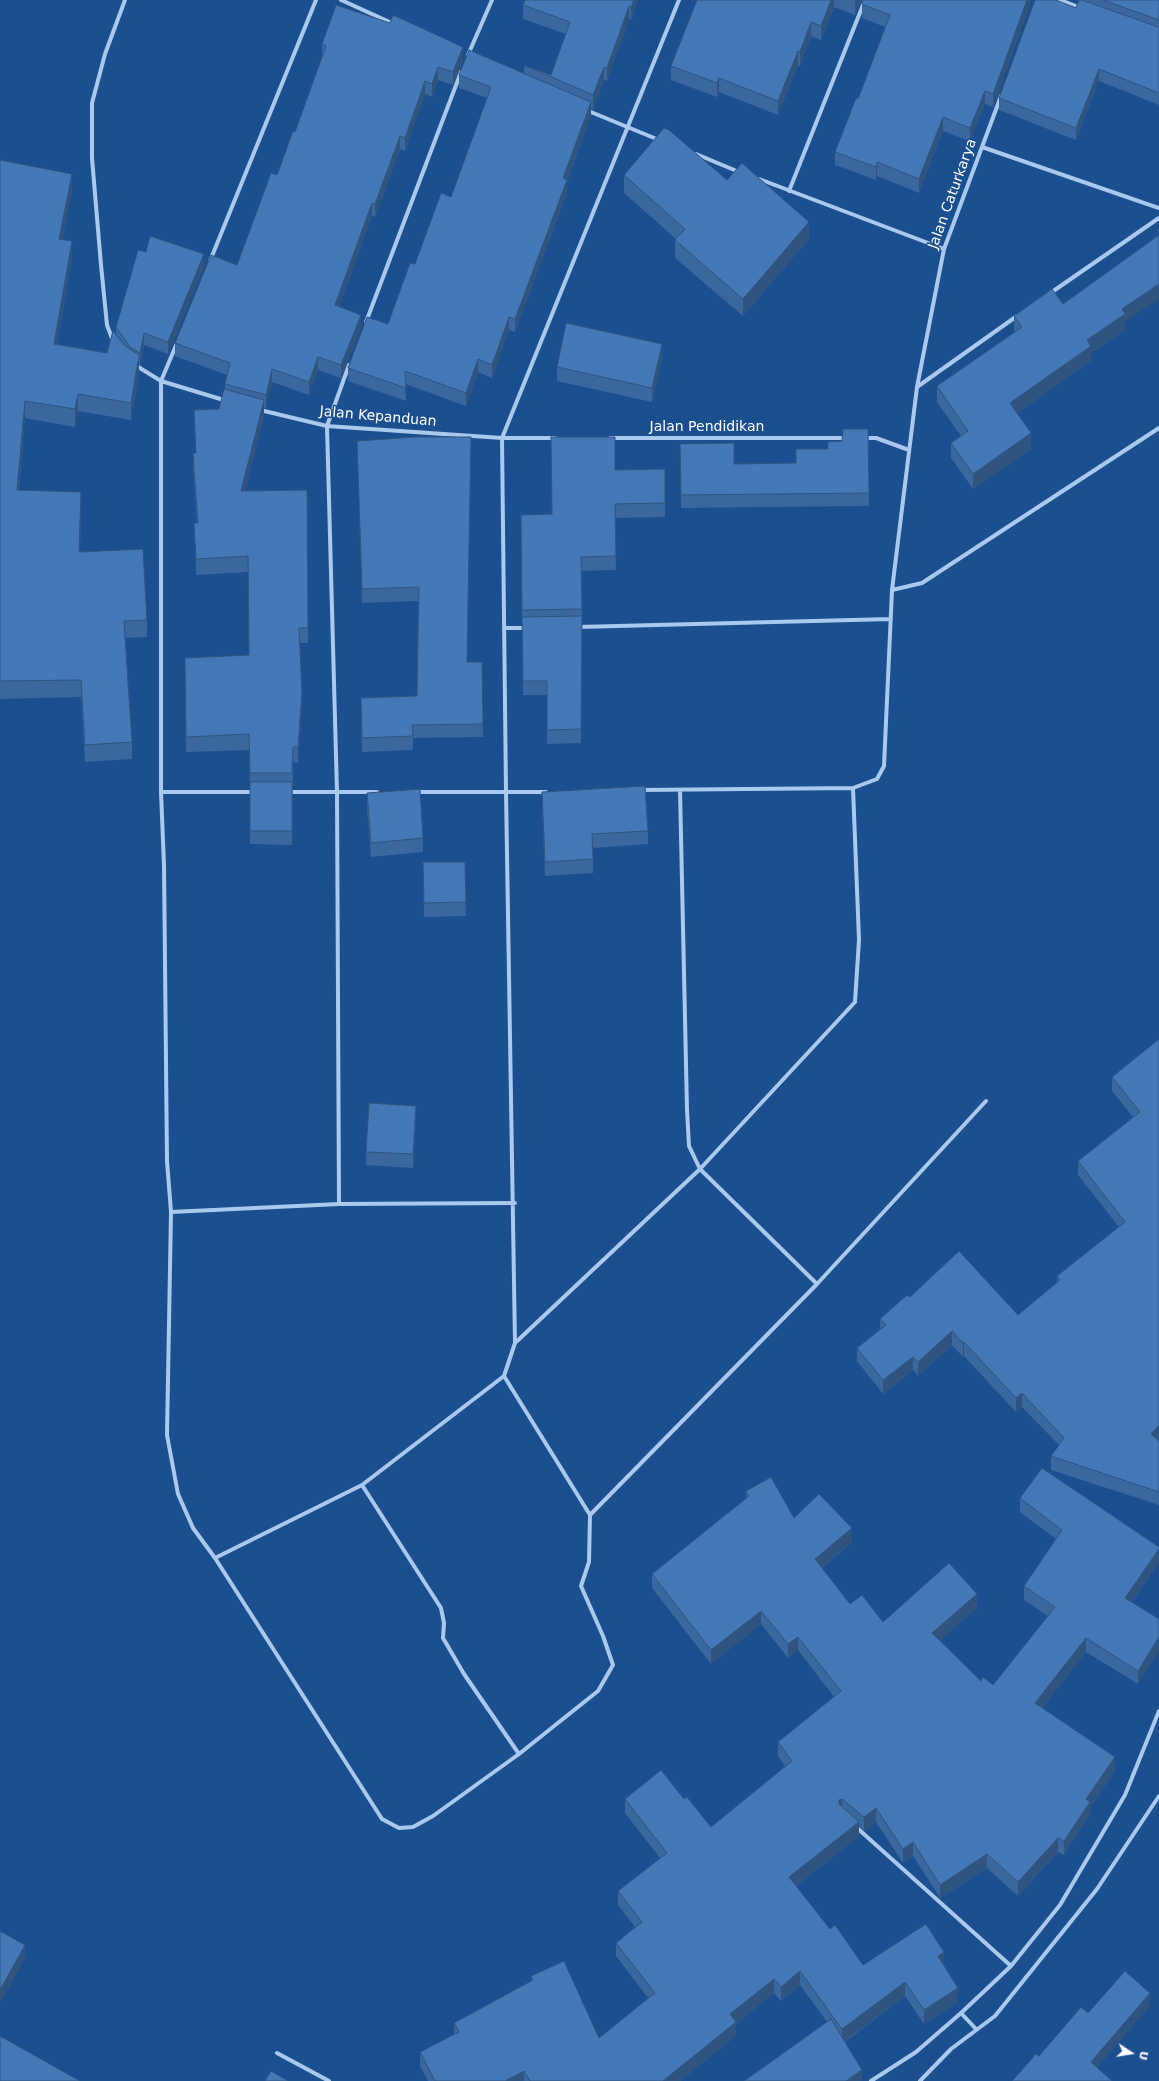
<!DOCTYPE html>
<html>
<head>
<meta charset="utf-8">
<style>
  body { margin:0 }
  #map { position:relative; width:1159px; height:2081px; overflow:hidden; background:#1b4f8f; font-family:"DejaVu Sans",sans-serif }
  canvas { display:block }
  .north { position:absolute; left:1111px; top:2033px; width:40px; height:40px; -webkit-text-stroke:3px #1b4f8f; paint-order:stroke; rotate:102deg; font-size:11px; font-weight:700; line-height:16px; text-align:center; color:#fff }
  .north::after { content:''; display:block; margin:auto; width:14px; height:18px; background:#fff; clip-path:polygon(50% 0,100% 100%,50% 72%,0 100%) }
</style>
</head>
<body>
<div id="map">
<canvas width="1159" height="2081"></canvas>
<div class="north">U</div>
</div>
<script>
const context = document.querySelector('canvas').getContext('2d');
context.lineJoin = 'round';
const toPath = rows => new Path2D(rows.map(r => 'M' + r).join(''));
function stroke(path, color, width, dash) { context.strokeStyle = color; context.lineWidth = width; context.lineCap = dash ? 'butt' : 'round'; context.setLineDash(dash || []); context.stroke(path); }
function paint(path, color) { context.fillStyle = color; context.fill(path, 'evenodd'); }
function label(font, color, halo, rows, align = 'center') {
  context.font = font + ' "DejaVu Sans",sans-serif'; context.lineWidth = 3; context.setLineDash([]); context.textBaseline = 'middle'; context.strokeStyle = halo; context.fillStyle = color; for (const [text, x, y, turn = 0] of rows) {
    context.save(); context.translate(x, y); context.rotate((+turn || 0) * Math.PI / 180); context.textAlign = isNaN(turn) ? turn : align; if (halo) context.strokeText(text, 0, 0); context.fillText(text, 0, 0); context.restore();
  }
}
stroke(toPath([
  [341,0,394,24],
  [1060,0,1081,8],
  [468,55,492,0],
  [586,110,659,140],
  [982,147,1159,208],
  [696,154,739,172],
  [759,179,944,249],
  [789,191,865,0],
  [210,261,316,0],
  [1049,294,1159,218],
  [366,322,461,72],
  [113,341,107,325,101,265,92,158,92,103,105,54,125,0],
  [177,343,161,381,161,792,254,792],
  [135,365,161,381,227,401],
  [349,365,327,426,337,792,377,792],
  [917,387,1017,316],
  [260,410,327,426,502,438,555,438],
  [610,438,847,438],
  [864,438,876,438,909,450],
  [892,590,922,583,1159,428],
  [578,627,891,619],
  [504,628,527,628],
  [640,790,853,788,877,779,884,766,892,590,917,387,944,249,1001,96],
  [680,790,687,1110,689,1146,700,1169,855,1002,859,940,853,788],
  [161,792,164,865,167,1161,171,1212,167,1435,178,1494,193,1528,215,1558,382,1819,399,1828,413,1827,433,1816,519,1754,598,1691,613,1665,603,1636,581,1586,589,1562,590,1515,504,1376,515,1343,506,792,546,792],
  [287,792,337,792,339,1204],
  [416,792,506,792,502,438,679,0],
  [171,1212,339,1204,515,1203],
  [515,1343,700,1169,817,1284],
  [362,1485,441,1608,444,1623,443,1638,464,1674,519,1754],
  [590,1515,817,1284,986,1101],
  [215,1558,362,1485,504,1376],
  [856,1827,1011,1966],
  [961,2013,976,2029],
  [277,2053,329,2081],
  [871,2081,916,2052,961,2013,1011,1966,1060,1905,1125,1795,1159,1711],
  [920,2081,951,2049,995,2016,1097,1889,1159,1796]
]), '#a9c9ee', 4);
paint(toPath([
  [638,0,631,20,629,19,607,81,604,80,593,109,591,108,591,115,567,183,567,193,515,332,509,330,492,378,478,372,466,406,405,384,406,401,348,381,348,368,388,324,415,264,451,197,487,98,459,88,459,75,524,73,524,65,551,75,566,34,523,19,523,5],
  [697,0,861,0,855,15,834,7,821,40,811,36,800,66,798,65,778,115,719,92,717,97,671,80,671,66],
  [1031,0,1031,2,993,107,985,104,970,141,943,131,919,193,877,176,876,180,835,165,835,152,858,99,885,27,862,18,862,4],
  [1079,0,1159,0,1159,105,1099,81,1076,140,999,110,999,98,1076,8],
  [322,44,463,60,453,85,438,80,432,97,425,94,405,151,400,149,375,217,372,216,339,307,361,327,341,378,318,370,309,395,272,382,266,408,264,408,264,415,245,491,307,490,308,643,300,643,302,708,298,763,293,762,292,845,250,844,250,787,249,750,186,752,185,658,249,655,248,572,196,575,194,523,197,523,193,469,193,453,196,453,194,425,194,410,219,409,225,389,225,384,227,375,175,356,175,343,237,265,277,175,295,132,322,57],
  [0,160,72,191,62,239,72,258,57,344,107,353,116,335,116,327,204,266,168,354,144,345,140,364,139,364,139,372,131,420,78,411,75,427,25,418,19,490,81,509,80,552,147,620,147,637,125,638,132,742,132,759,85,762,81,697,0,699],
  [624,175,727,180,809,239,743,316,675,258,675,240,676,239,624,193],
  [1063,304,1125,322,1125,330,1091,353,1091,361,1017,413,1031,449,973,489,951,458,951,443,961,436,937,402,937,386,1015,332,1014,331,1014,316],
  [662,358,652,402,557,381,557,367],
  [868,429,869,506,681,508,680,444,734,464,796,463,828,449],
  [357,441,467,662,482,662,483,737,413,738,413,750,362,752,361,698,417,696,418,601,362,603],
  [665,469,665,517,615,518,616,570,581,571,582,630,581,743,547,744,547,695,523,695,521,529,552,514,615,470],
  [542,792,648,831,648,844,593,848,593,873,545,876,542,805],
  [367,793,423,838,423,852,371,857,367,807],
  [423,862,465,862,466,916,424,917],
  [1159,1039,1159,1439,1158,1440,1159,1441,1159,1505,1051,1470,1051,1456,1059,1445,1022,1407,1016,1412,964,1356,963,1357,952,1345,918,1376,913,1370,883,1394,857,1361,857,1348,880,1329,880,1319,910,1297,1018,1315,1057,1282,1057,1276,1119,1227,1078,1175,1078,1161,1133,1117,1112,1091,1112,1077],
  [416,1120,413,1168,366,1165,366,1152],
  [746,1491,794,1518,852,1542,822,1568,850,1604,883,1622,977,1608,940,1640,981,1681,993,1685,1048,1616,1024,1600,1024,1586,1056,1539,1020,1512,1020,1498,1159,1562,1132,1602,1159,1619,1138,1684,1086,1652,1042,1708,1115,1771,1090,1808,1090,1815,1064,1855,1058,1852,1018,1896,987,1868,940,1898,913,1856,903,1863,876,1822,864,1831,859,1826,859,1836,796,1886,830,1929,863,1965,944,1966,958,2002,924,2024,905,1996,845,2042,862,2081,827,2022,800,1985,781,2001,774,1993,736,2024,736,2036,680,2081,428,2081,420,2066,420,2052,454,2034,454,2023,531,1981,531,1976,599,2038,648,1998,616,1956,616,1943,635,1927,618,1905,618,1891,660,1858,625,1813,625,1799,684,1799,711,1827,785,1766,778,1756,778,1742,834,1697,798,1650,788,1658,761,1624,711,1664,652,1588,652,1574,746,1499]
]), '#3a679d');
paint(toPath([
  [634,0,638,0,631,20,631,7],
  [831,0,834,0,834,7,821,40,821,26],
  [856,0,861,0,855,15,855,2],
  [1027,0,1031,0,1031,2,993,107,993,94],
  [629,6,629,19,607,81,607,68],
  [811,22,811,36,800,66,800,52],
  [463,47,463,60,453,85,453,72],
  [798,51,798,65,778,115,778,101],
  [438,67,438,80,432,97,432,84],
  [604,67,604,80,593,109,593,95],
  [1099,69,1099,81,1076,140,1076,128],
  [719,78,719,92,717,97,717,83],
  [425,81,425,94,405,151,405,138],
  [985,91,985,104,970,141,970,128],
  [591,102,591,115,567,183,567,193,515,332,515,319,563,178],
  [943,117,943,131,919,193,919,179],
  [400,136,400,149,375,217,375,204],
  [877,162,877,176,876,180,876,167],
  [72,174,72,191,59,256,59,239],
  [372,203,372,216,335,318,335,305],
  [809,222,809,239,743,316,743,299],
  [72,241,72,258,54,361,54,344],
  [204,254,204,266,168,354,168,342],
  [1159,284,1159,299,1125,322,1125,330,1091,353,1091,361,1010,418,1010,403,1087,340,1122,309],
  [361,315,361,327,341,378,341,365],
  [509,317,509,330,492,378,492,365],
  [144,333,144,345,140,364,140,353],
  [662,344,662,358,652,402,652,388],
  [139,355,139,372,131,420,131,403],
  [318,357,318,370,309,395,309,382],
  [478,359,478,372,466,406,466,393],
  [272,369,272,382,266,408,266,395],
  [78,394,78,411,75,427,75,409],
  [264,400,264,415,241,507,241,491],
  [25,401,25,418,17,508,17,490],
  [1031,433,1031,449,973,489,973,474],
  [81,492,81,509,79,569,79,552],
  [302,693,302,708,298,763,298,747],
  [416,1106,416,1120,413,1168,413,1154],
  [952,1331,952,1345,918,1376,918,1362],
  [964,1342,964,1356,963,1357,963,1343],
  [913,1357,913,1370,883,1394,883,1380],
  [1022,1393,1022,1407,1016,1412,1016,1398],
  [1159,1425,1159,1439,1151,1448,1151,1434],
  [852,1528,852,1542,815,1573,815,1559],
  [1159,1549,1159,1562,1125,1612,1125,1598],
  [977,1594,977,1608,932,1647,932,1633],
  [761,1611,761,1624,711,1664,711,1650],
  [798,1637,798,1650,788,1658,788,1644],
  [1159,1637,1159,1651,1138,1684,1138,1671],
  [1086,1638,1086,1652,1035,1717,1035,1703],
  [1115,1757,1115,1771,1090,1808,1090,1815,1064,1855,1064,1841,1086,1799],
  [842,1799,842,1813,839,1814,839,1800],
  [876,1808,876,1822,864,1831,864,1817],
  [859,1822,859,1836,789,1891,789,1877],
  [1058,1838,1058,1852,1018,1896,1018,1882],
  [913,1842,913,1856,903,1863,903,1849],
  [987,1854,987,1868,940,1898,940,1885],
  [25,1945,25,1958,0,2004,0,1990],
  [944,1952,944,1966,938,1956],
  [800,1971,800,1985,781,2001,781,1987],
  [774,1979,774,1993,736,2024,736,2036,680,2081,663,2081,730,2014],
  [905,1982,905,1996,842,2043,842,2029],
  [958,1988,958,2002,924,2024,924,2010],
  [1150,1993,1150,2006,1091,2075,1091,2062],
  [862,2070,862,2081,846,2081],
  [524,2071,524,2081,505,2081]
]), '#305480');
const building = toPath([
  [525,0,634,0,631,7,629,6,607,68,604,67,593,95,524,65,551,75,570,22,523,5,525,0],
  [697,0,831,0,821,26,811,22,800,52,798,51,778,101,719,78,717,83,671,66,697,0],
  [863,0,1027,0,993,94,985,91,970,128,943,117,919,179,877,162,876,167,835,152,856,98,858,99,890,15,862,4,863,0],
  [1035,0,1056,0,1076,8,1079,0,1082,0,1158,27,1159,27,1159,93,1099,69,1076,128,999,98,1035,0],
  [1103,0,1159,0,1159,20,1103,0],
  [336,5,390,23,393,15,463,47,453,72,438,67,432,84,425,81,405,138,400,136,375,204,372,203,335,305,361,315,341,365,318,357,309,382,272,369,266,395,225,384,230,363,175,343,211,255,237,265,271,173,277,175,293,131,295,132,326,46,322,44,336,5],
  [469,50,591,102,563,178,567,180,515,319,509,317,492,365,478,359,466,393,405,371,406,388,348,368,367,317,388,324,410,263,415,264,441,193,451,197,491,87,459,75,469,50],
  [664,128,669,130,727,180,742,163,809,222,743,299,675,240,685,229,624,175,664,128],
  [0,160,72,174,59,239,72,241,54,344,107,353,113,331,125,346,139,355,131,403,78,394,75,409,25,401,17,490,81,492,79,552,143,549,147,620,124,621,132,742,85,745,81,680,0,681,0,160],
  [1159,235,1159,284,1122,309,1125,314,1087,340,1091,346,1010,403,1031,433,973,474,951,443,968,431,937,386,1022,327,1014,316,1052,289,1063,304,1159,235],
  [150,236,204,254,168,342,144,333,140,353,130,347,116,327,138,250,146,252,150,236],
  [566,323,662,344,652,388,557,367,566,323],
  [224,389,264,400,241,491,307,490,308,628,299,628,302,693,298,747,293,747,292,773,250,773,249,734,186,737,185,658,249,655,248,556,196,559,194,523,198,523,193,453,196,453,194,410,219,409,224,389],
  [843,429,868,429,869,493,681,495,680,444,734,443,734,464,796,463,796,449,828,449,828,442,842,441,843,429],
  [415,437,471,437,467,662,482,662,483,724,412,725,413,736,362,738,361,698,417,696,419,587,362,589,357,441,415,437],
  [551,437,615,437,615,470,665,469,665,503,615,504,616,556,581,557,582,609,522,610,521,515,552,514,551,437],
  [582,616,581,729,547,730,547,681,523,681,522,617,582,616],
  [250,782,292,782,292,831,250,831,250,782],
  [645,786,648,831,592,834,593,859,545,862,542,792,645,786],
  [420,789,423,838,371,843,367,793,420,789],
  [423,862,465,862,466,902,424,903,423,862],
  [1159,1039,1159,1425,1151,1434,1159,1441,1159,1492,1051,1456,1064,1438,1022,1393,1016,1398,964,1342,963,1343,952,1331,918,1362,913,1357,883,1380,857,1348,886,1325,880,1319,907,1295,910,1297,959,1251,1018,1315,1060,1280,1057,1276,1125,1222,1078,1161,1140,1112,1112,1077,1159,1039],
  [369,1103,416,1106,413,1154,366,1152,369,1103],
  [1042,1468,1159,1547,1159,1549,1125,1598,1159,1619,1159,1637,1138,1671,1086,1638,1035,1703,1115,1757,1086,1799,1090,1802,1064,1841,1058,1838,1018,1882,987,1854,940,1885,913,1842,903,1849,876,1808,864,1817,842,1799,839,1800,839,1804,859,1822,789,1877,830,1929,835,1925,863,1965,926,1924,944,1952,938,1956,958,1988,924,2010,905,1982,842,2029,800,1971,781,1987,774,1979,730,2014,736,2022,663,2081,530,2081,524,2071,505,2081,435,2081,420,2052,459,2032,454,2023,533,1980,531,1976,564,1961,599,2038,655,1993,616,1943,642,1922,618,1891,667,1853,625,1799,661,1770,684,1799,687,1797,711,1827,792,1761,778,1742,841,1691,798,1637,788,1644,761,1611,711,1650,652,1574,749,1496,746,1491,771,1477,794,1518,819,1494,852,1528,815,1559,850,1604,862,1595,883,1622,949,1563,977,1594,932,1633,981,1681,983,1677,993,1685,1055,1607,1024,1586,1062,1530,1020,1498,1042,1468],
  [0,1931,25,1945,0,1990,0,1931],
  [1125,1971,1150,1993,1091,2062,1112,2081,1012,2081,1036,2054,1039,2056,1081,2007,1088,2013,1125,1971],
  [831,2019,862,2070,846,2081,744,2081,831,2019],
  [0,2036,80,2081,0,2081,0,2036],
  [271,2071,288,2081,265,2081,271,2071]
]);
paint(building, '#4478b7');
stroke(building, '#305480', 1);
label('14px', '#fff', '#1b4f8f', [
  ["Jalan Caturkarya",953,194,-70],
  ["Jalan Kepanduan",378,417,5],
  ["Jalan Pendidikan",707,427]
]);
</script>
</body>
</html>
